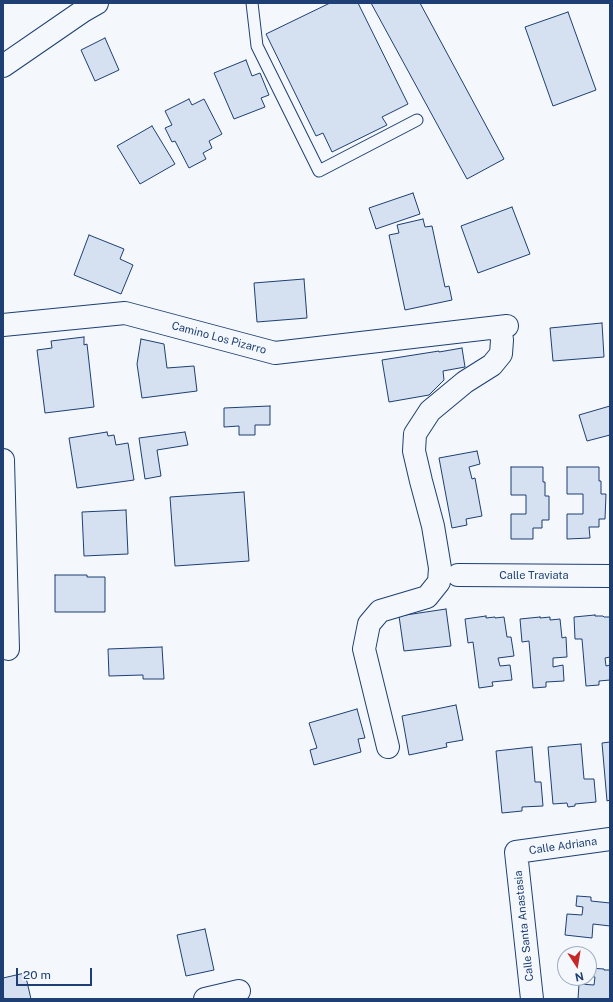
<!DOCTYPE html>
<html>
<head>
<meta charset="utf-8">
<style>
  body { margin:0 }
  #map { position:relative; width:613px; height:1002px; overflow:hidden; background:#f4f7fb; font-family:"Public Sans",sans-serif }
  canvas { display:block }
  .frame { position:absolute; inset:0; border:4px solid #1d3f73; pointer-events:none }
  .north { position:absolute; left:557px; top:946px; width:40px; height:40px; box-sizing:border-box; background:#f4f7fb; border:1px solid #9eadc5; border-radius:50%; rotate:168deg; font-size:11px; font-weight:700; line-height:16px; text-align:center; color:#1d3f73 }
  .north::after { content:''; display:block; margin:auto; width:14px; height:18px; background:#c62828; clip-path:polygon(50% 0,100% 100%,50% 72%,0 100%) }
  .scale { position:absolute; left:16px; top:968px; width:76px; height:18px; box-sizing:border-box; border:2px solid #1d3f73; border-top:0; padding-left:5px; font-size:12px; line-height:14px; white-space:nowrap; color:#1d3f73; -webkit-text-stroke:3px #f4f7fb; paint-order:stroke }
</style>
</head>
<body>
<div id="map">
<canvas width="613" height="1002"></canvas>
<div class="frame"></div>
<div class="north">N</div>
<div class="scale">20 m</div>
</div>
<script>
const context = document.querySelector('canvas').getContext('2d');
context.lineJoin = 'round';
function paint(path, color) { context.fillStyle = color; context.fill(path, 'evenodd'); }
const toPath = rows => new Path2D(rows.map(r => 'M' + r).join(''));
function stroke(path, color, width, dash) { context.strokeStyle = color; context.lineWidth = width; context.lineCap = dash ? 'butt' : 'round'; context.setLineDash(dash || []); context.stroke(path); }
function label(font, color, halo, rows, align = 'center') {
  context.font = font + ' "Public Sans",sans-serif'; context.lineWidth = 3; context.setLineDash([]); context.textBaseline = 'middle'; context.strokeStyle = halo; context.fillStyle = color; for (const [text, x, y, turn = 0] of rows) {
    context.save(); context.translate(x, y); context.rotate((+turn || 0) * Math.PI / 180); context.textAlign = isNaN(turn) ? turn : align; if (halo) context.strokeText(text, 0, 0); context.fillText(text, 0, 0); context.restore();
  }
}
const building = toPath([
  [330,3,358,3,408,104,382,117,387,125,332,152,323,133,316,136,266,34,330,3],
  [371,3,420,3,504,159,467,179,371,3],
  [568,12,596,90,553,106,525,27,568,12],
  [105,38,119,70,95,81,81,50,105,38],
  [246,60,252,76,260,73,269,95,261,98,265,107,234,119,214,73,246,60],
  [189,99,192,105,204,99,222,134,209,141,212,148,203,153,206,159,189,168,175,141,172,142,165,128,172,125,165,111,189,99],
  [152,126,175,164,140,184,117,146,152,126],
  [413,193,420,214,376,229,369,208,413,193],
  [512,207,530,254,478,273,461,226,512,207],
  [423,219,425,227,432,226,445,287,449,286,452,300,405,310,389,235,399,233,397,225,423,219],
  [89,235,124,249,120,259,133,265,121,294,74,275,89,235],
  [304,279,307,318,257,322,254,283,304,279],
  [602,323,604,357,553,361,550,328,602,323],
  [84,337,84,345,87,344,94,407,45,413,37,350,52,348,51,341,84,337],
  [141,339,164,344,167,368,194,366,197,391,142,398,137,364,141,339],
  [462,348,465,367,443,371,444,380,429,395,389,402,382,360,439,351,439,352,462,348],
  [270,406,270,425,255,425,255,435,239,435,239,426,224,427,224,408,270,406],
  [610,406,610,435,587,441,579,415,610,406],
  [107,432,108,436,114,435,116,445,128,443,134,480,77,488,69,438,107,432],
  [185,432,188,445,157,450,161,476,145,479,139,438,185,432],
  [477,451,480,464,469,467,472,479,475,478,482,516,466,519,467,525,452,528,439,458,477,451],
  [511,467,543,467,543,482,545,482,545,496,549,496,549,520,542,520,542,528,533,528,533,539,511,539,511,514,526,514,526,495,511,495,511,467],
  [567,467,599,467,599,481,601,481,601,494,606,494,605,519,599,519,599,527,589,527,590,538,567,539,567,514,583,514,583,494,567,494,567,467],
  [244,492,249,561,175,566,170,497,244,492],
  [126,510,128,554,84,556,82,512,126,510],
  [55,575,87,575,87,577,105,577,105,612,55,612,55,575],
  [446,609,451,646,404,651,399,616,446,609],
  [595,615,595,616,603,616,604,617,610,617,610,657,605,658,606,666,610,665,610,680,599,681,599,685,586,686,582,639,575,639,574,617,595,615],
  [486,616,486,618,495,617,495,618,504,617,507,637,511,637,514,656,498,658,500,666,510,665,512,680,492,682,493,686,479,688,473,642,468,643,465,619,486,616],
  [540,617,540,618,550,617,550,620,560,619,562,638,566,637,567,657,553,658,553,667,563,665,564,681,546,682,546,687,533,688,529,641,522,642,520,619,540,617],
  [162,647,164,679,143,679,143,675,109,676,108,649,162,647],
  [456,705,463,740,446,743,447,747,409,755,402,716,456,705],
  [357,709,365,738,358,739,361,752,314,765,310,750,317,748,309,723,357,709],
  [610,742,610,800,607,801,602,743,610,742],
  [581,744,584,779,594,779,596,802,575,804,575,806,568,807,567,803,553,804,548,747,581,744],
  [532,747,535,782,541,782,543,806,522,807,522,811,502,813,496,751,532,747],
  [577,896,591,897,591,901,610,903,610,926,593,924,592,938,565,935,567,914,582,915,583,907,576,906,577,896],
  [205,929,214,970,186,976,177,935,205,929],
  [589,968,604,969,604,970,610,970,610,999,578,999,579,984,594,985,595,977,589,976,589,968],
  [25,973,31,999,4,999,3,994,3,978,25,973]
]);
paint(building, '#d5e0f0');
stroke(building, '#1d3f73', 1);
const lane = toPath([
  [252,3,257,46,319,171,417,120]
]);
const street = toPath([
  [3,66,83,11,97,3],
  [3,325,125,313,275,353,507,326],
  [3,460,8,649],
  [458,575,610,576],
  [388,747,364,649,369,624,380,611,427,597,439,582,440,568,433,526,421,481,414,451,415,434,430,411,465,382,492,365,501,354,502,340,500,327],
  [205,999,239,991],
  [532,999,516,852,610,839]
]);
stroke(lane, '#1d3f73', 13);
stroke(street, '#1d3f73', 24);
stroke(lane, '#f4f7fb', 11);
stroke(street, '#f4f7fb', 22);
label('11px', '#1d3f73', '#f4f7fb', [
  ["Camino Los Pizarro",219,338,15],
  ["Calle Traviata",534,576],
  ["Calle Adriana",563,846,-8],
  ["Calle Santa Anastasia",524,926,-96]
]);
</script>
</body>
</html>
